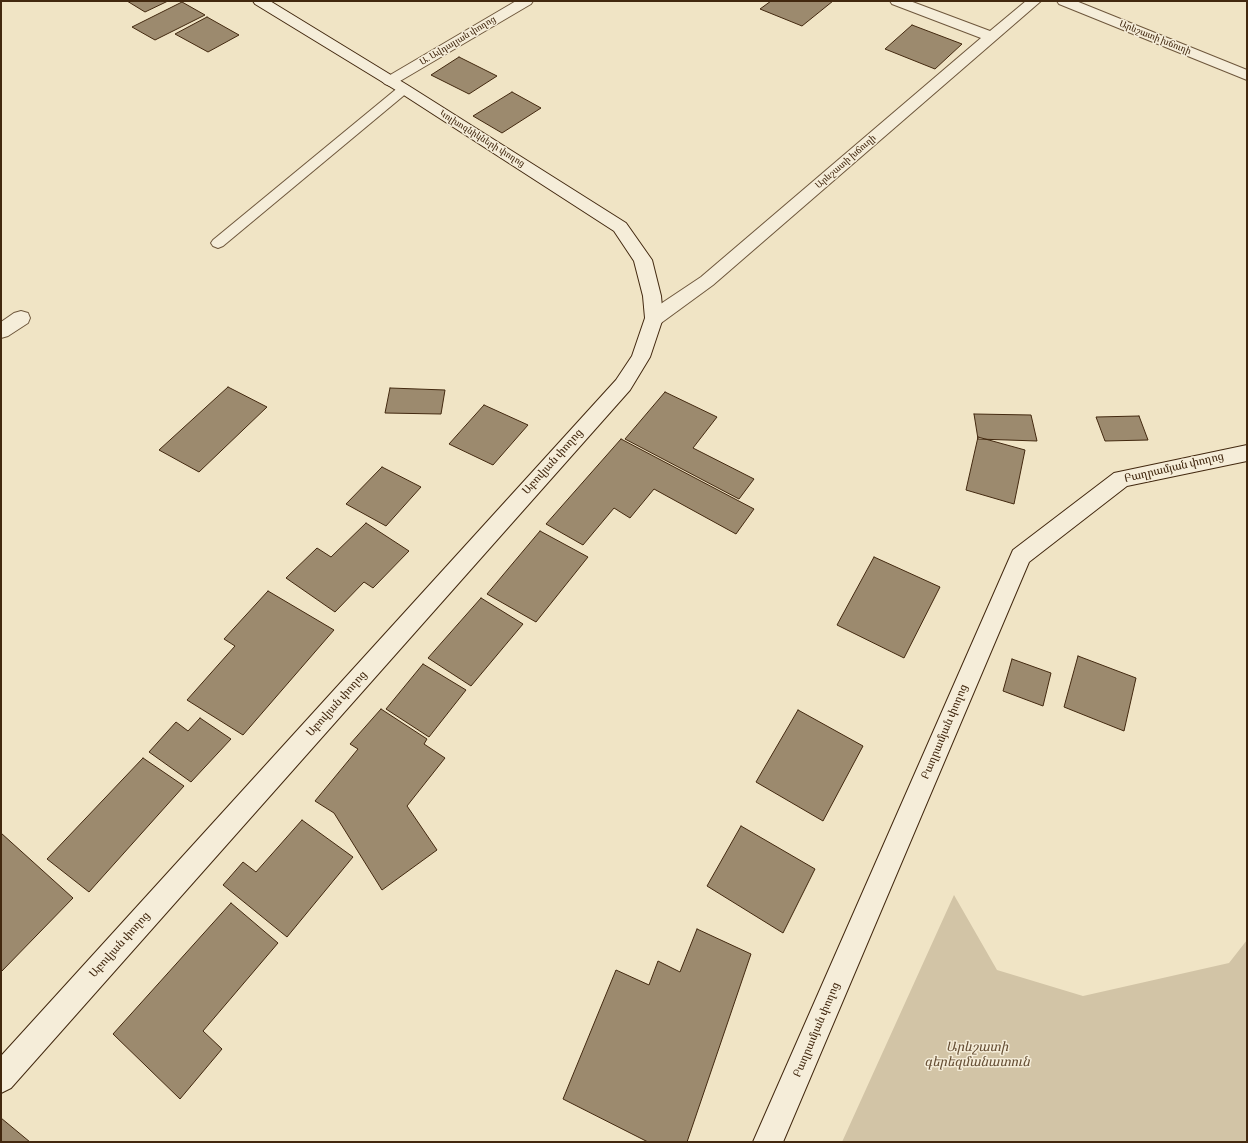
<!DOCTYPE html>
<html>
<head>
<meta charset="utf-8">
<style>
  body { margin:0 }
  #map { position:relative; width:1248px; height:1143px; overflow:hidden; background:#f0e4c5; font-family:Alegreya,serif }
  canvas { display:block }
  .frame { position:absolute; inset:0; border:2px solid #42280f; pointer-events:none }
</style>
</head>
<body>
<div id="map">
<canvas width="1248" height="1143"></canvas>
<div class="frame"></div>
</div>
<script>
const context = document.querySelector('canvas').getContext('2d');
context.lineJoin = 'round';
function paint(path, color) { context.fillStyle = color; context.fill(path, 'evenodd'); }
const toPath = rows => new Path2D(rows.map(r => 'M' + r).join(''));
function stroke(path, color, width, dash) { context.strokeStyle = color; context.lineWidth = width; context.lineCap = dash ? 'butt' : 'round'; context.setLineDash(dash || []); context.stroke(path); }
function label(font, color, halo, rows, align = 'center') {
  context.font = font + ' Alegreya,"Noto Serif Armenian",serif'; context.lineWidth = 3; context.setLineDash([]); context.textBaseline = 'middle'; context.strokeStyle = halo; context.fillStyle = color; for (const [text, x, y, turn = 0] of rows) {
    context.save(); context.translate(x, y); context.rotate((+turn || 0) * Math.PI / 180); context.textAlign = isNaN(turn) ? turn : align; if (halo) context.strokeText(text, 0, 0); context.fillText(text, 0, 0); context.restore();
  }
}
paint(toPath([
  [954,895,997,970,1083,996,1229,963,1247,940,1247,1142,842,1142]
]), '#d2c4a6');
const building = toPath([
  [127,1,168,1,145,12,127,1],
  [771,1,833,1,802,26,760,9,771,1],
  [182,2,205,15,155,40,132,27,182,2],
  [207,17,239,35,208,52,175,34,207,17],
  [912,25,962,44,935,69,885,49,912,25],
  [459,57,497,76,469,94,431,75,459,57],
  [512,92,541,108,502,133,473,116,512,92],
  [228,387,267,407,199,472,159,450,228,387],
  [390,388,445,390,441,414,385,413,390,388],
  [665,392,717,417,693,448,754,479,739,499,625,439,665,392],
  [484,405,528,425,493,465,449,444,484,405],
  [974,414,1031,415,1037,441,978,439,974,414],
  [1139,416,1148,440,1105,441,1096,417,1139,416],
  [978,437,1025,450,1014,504,966,490,978,437],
  [621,439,754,509,736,534,654,489,630,518,614,508,583,545,546,524,621,439],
  [382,467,421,487,386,526,346,504,382,467],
  [366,523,409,551,373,588,364,582,335,612,286,578,317,548,331,557,366,523],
  [540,531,588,557,536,622,487,594,540,531],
  [874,557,940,587,904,658,837,625,874,557],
  [268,591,334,630,243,735,187,700,235,646,224,639,268,591],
  [481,598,523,624,471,686,428,658,481,598],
  [1078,656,1136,678,1124,731,1064,707,1078,656],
  [1012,659,1051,673,1043,706,1003,691,1012,659],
  [423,664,466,690,429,737,386,709,423,664],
  [381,709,427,739,424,744,445,758,407,806,437,850,382,890,334,813,315,801,358,749,350,744,381,709],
  [798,710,863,746,823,821,756,782,798,710],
  [200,718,231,739,191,782,149,752,176,722,188,731,200,718],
  [143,758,184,786,89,892,47,859,143,758],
  [302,820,353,857,287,937,223,885,243,862,256,872,302,820],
  [741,826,815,869,783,933,707,886,741,826],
  [1,833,73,898,1,972,1,833],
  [231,903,278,943,203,1031,222,1049,180,1099,113,1034,231,903],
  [697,929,751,954,687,1142,648,1142,563,1099,616,970,649,985,658,961,680,972,697,929],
  [1,1118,30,1142,1,1142,1,1118]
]);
paint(building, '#9c8a6e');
stroke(building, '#42280f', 1);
const lane = toPath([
  [404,85,408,86,410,89,408,92,223,246,218,248,213,246,211,243,213,240,400,86,404,85]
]);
const street = toPath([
  [516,1,533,1,531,4,395,84,390,86,385,84,382,81,385,78,516,1],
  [890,1,910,1,990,31,1026,1,1041,1,713,285,661,323,654,325,647,323,645,318,647,313,701,277,981,38,892,4,890,1],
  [1057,1,1076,1,1247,70,1247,80,1059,4,1057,1],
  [21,311,28,313,30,318,28,323,8,336,1,338,1,322,14,313,21,311]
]);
const secondary = toPath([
  [253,1,270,1,409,86,626,223,652,260,661,296,663,318,650,357,630,390,11,1088,1,1093,1,1056,616,380,632,356,645,318,643,296,634,261,614,231,399,92,255,4,253,1],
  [1247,445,1247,461,1127,486,1029,562,783,1142,753,1142,1013,550,1114,473,1247,445]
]);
stroke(lane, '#6e573c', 2);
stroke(street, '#6e573c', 2);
stroke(secondary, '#42280f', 2);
paint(lane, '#f5edd9');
paint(street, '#f5edd9');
paint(secondary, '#f5edd9');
label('9px', '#42280f', '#f5edd9', [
  ["Արևշատի խճուղի",1155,38,22],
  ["Ա․ Ավդալյան փողոց",458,41,-31],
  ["Կոլխոզնիկների փողոց",482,139,32],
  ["Արևշատի խճուղի",846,162,-41]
]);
label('11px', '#42280f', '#f5edd9', [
  ["Աբովյան փողոց",553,462,-48],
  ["Բաղրամյան փողոց",1174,468,-13],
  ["Աբովյան փողոց",337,704,-48],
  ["Բաղրամյան փողոց",945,732,-67],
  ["Աբովյան փողոց",120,945,-48],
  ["Բաղրամյան փողոց",817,1030,-67]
]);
label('italic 13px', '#664f35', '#f5edd9', [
  ["Արևշատի",977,1048],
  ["գերեզմանատուն",977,1063]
]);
</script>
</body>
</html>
